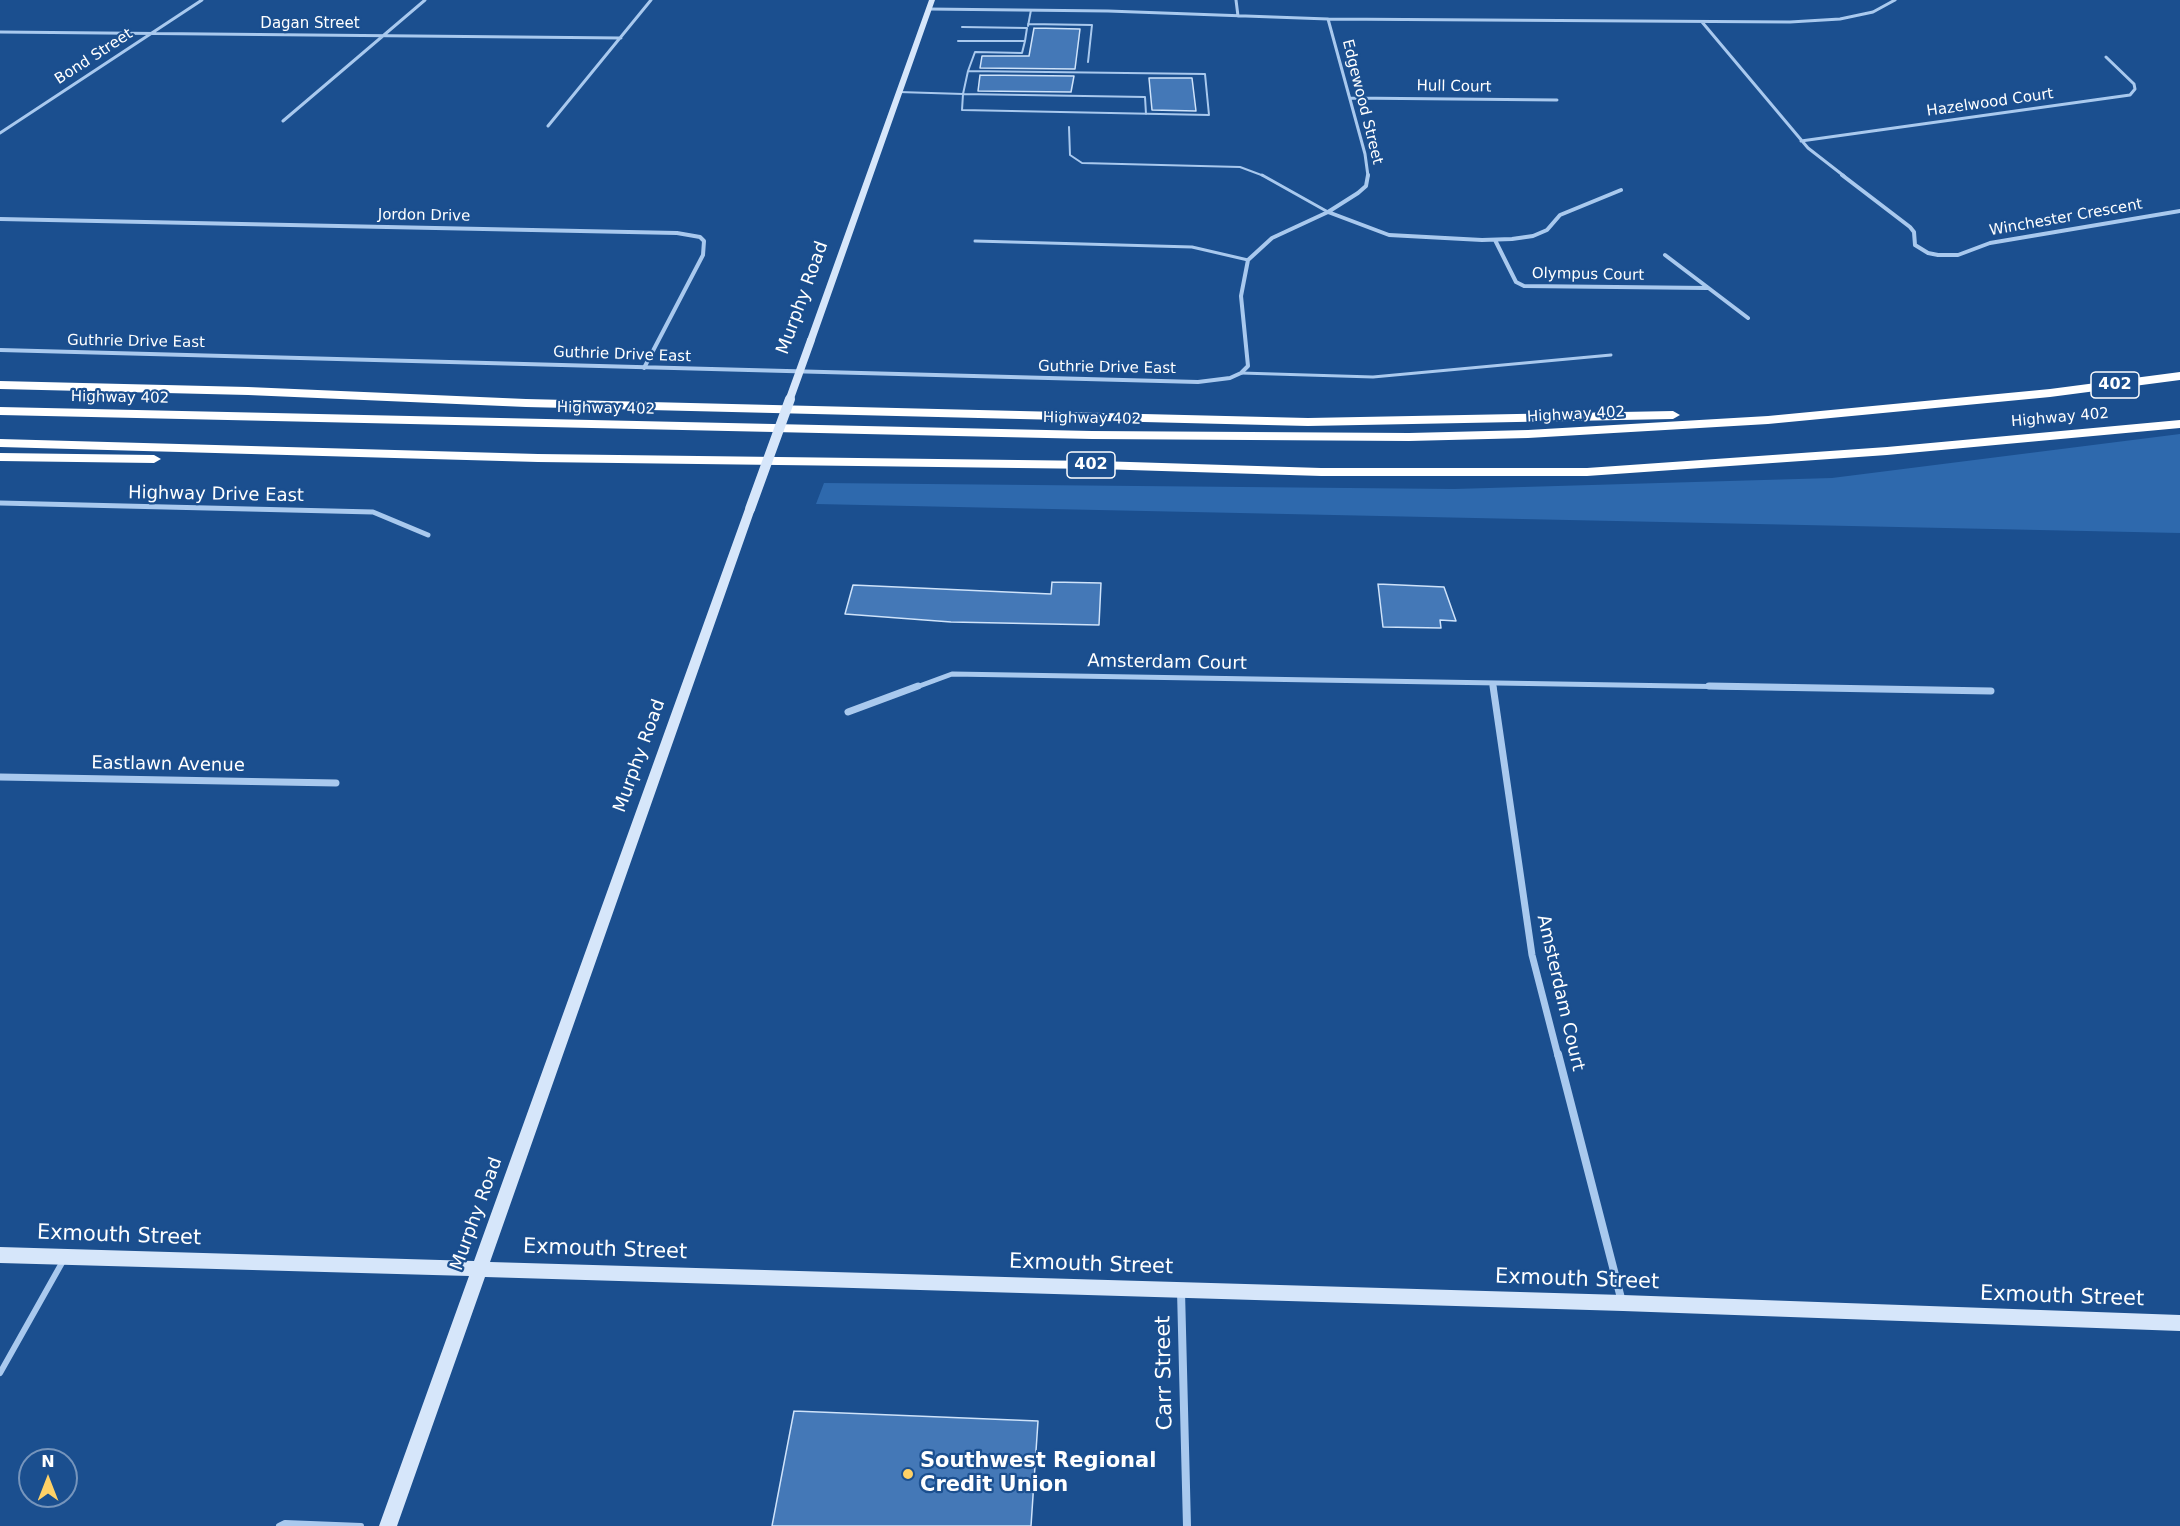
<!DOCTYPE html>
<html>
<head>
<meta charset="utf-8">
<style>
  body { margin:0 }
  #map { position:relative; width:2180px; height:1526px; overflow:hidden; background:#1b4f8f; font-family:"DejaVu Sans",sans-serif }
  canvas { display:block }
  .north { position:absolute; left:18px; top:1448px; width:60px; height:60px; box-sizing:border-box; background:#1b4f8f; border:2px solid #7695bc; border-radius:50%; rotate:0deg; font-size:16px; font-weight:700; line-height:24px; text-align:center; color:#fff }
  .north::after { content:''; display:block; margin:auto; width:21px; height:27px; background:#ffd166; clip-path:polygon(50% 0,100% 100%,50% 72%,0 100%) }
</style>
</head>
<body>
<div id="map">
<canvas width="2180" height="1526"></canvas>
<div class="north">N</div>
</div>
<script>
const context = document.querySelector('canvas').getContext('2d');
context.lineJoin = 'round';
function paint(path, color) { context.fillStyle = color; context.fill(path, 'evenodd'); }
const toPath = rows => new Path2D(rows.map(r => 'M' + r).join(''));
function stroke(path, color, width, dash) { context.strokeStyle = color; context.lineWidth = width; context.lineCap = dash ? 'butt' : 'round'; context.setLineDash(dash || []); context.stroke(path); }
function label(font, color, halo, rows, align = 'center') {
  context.font = font + ' "DejaVu Sans",sans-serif'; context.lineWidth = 4.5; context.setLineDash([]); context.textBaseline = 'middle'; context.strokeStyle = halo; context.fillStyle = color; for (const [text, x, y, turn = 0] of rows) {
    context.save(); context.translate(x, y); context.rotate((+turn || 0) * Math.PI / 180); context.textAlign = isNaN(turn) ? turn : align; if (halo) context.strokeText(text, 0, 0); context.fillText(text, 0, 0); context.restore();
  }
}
paint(toPath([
  [2180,434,2180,533,816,504,824,483,1454,489,1832,478]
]), '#2e69ad');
const building = toPath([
  [1034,28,1080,29,1075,69,980,68,982,56,1029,56,1034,28],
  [980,75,1074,76,1071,92,978,91,980,75],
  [1149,78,1192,78,1196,111,1152,110,1149,78],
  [1052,582,1101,583,1099,625,951,622,845,614,853,585,1051,594,1052,582],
  [1378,584,1444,587,1456,621,1440,620,1441,628,1383,627,1378,584],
  [794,1411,1038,1421,1031,1526,772,1526,794,1411]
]);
paint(building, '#4478b7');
stroke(building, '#cfe3fa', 1.5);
stroke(toPath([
  [1028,24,1092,25,1088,62],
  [1028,26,1031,10],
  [962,27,1027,28,1025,41],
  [968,71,963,94,1145,97,1146,114],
  [899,92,963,94,962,110,1209,115,1205,74,968,71,975,52,1022,53,1025,41,958,41],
  [1069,127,1070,155,1082,163,1240,167,1264,176]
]), '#a9c9ee', 2);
stroke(toPath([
  [1262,175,1328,212],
  [975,241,1192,247,1248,260],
  [1241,373,1373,377,1611,355]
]), '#a9c9ee', 3);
stroke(toPath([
  [0,1373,63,1261],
  [279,1526,285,1523,361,1526]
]), '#a9c9ee', 6);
stroke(toPath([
  [1236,0,1238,16],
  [928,9,1108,11,1328,19,1790,22,1840,19,1873,12,1895,0],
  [1328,19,1365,154,1368,176],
  [1702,22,1808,148,1844,176],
  [0,32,621,38],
  [1350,98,1557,100],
  [283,121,425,0],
  [548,126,651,0],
  [0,133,202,0],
  [1801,141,2130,95,2135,89,2134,84,2106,57]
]), '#a9c9ee', 3);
stroke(toPath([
  [1842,175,1910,227,1914,232,1915,245,1928,253,1938,255,1958,255,1990,243,2180,211],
  [1328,212,1389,235,1482,240,1512,239,1533,236,1547,230,1560,215,1621,190],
  [0,219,677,233,700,237,704,241,703,255,644,368],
  [1495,240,1516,282,1524,286,1707,288],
  [1665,255,1748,318],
  [0,350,1198,382,1230,378,1241,373,1248,366,1241,296,1248,260,1272,238,1328,212,1358,193,1366,186,1368,175]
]), '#a9c9ee', 4);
stroke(toPath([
  [0,503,373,512,428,535],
  [1493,684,1494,688],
  [914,688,952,674,1801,688]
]), '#a9c9ee', 5);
stroke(toPath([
  [1493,686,1532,955,1558,1056],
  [1709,686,1991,691],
  [848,712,918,686],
  [0,777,336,783]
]), '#a9c9ee', 7);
stroke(toPath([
  [1558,1054,1622,1302],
  [1181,1291,1187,1526]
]), '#a9c9ee', 8);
paint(toPath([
  [929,0,935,0,815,340,808,342,807,340,929,0],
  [750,506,755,509,490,1262,1623,1295,2180,1315,2180,1331,1623,1311,485,1277,397,1526,379,1526,469,1276,0,1263,0,1247,474,1261,745,509,750,506]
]), '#d6e6fa');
paint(toPath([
  [2180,372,2180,380,2050,397,1768,424,1528,438,1409,441,1092,439,0,415,0,407,1092,431,1409,433,1528,430,1768,416,2050,389,2180,372],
  [0,381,248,387,526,399,1308,418,1673,411,1680,415,1673,419,1308,426,526,407,248,395,0,389,0,381],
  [2180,420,2180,428,1887,455,1587,476,1321,476,1098,469,538,462,0,447,0,439,538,454,1098,461,1321,468,1587,468,1887,447,2180,420],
  [0,453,154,455,161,459,154,463,0,461,0,453]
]), '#fff');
stroke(toPath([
  [789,401,811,340]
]), '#d6e6fa', 8);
stroke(toPath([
  [750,509,790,399]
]), '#d6e6fa', 10);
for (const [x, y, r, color] of [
  [908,1474,6,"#ffd166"]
]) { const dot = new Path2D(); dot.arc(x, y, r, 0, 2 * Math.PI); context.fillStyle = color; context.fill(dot); stroke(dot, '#1b4f8f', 2); }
label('15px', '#fff', '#1b4f8f', [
  ["Dagan Street",310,24],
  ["Bond Street",94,57,-33],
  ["Hull Court",1454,87,1],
  ["Edgewood Street",1362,102,76],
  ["Hazelwood Court",1990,103,-8],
  ["Jordon Drive",424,216,1],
  ["Winchester Crescent",2066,218,-10],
  ["Olympus Court",1588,275,1],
  ["Guthrie Drive East",136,342,1],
  ["Guthrie Drive East",622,355,2],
  ["Guthrie Drive East",1107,368,1],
  ["Highway 402",120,398,1],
  ["Highway 402",606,409,1],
  ["Highway 402",1576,415,-3],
  ["Highway 402",2060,418,-5],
  ["Highway 402",1092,419,1]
]);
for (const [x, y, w] of [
  [2115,385,48],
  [1091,465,48]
]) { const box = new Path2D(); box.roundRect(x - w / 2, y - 13, w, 26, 4.5); context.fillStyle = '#1b4f8f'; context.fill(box); stroke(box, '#fff', 1.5); }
label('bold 16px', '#fff', null, [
  ["402",2115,385],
  ["402",1091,465]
]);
label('18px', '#fff', '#1b4f8f', [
  ["Murphy Road",803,298,-70],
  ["Highway Drive East",216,495,1],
  ["Amsterdam Court",1167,663,1],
  ["Murphy Road",640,756,-70],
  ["Eastlawn Avenue",168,765,1],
  ["Amsterdam Court",1560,993,77],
  ["Murphy Road",477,1214,-70]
]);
label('21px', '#fff', '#1b4f8f', [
  ["Exmouth Street",119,1236,2],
  ["Exmouth Street",605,1250,2],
  ["Exmouth Street",1091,1265,2],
  ["Exmouth Street",1577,1280,2],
  ["Exmouth Street",2062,1297,2],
  ["Carr Street",1165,1373,-91]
]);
label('bold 21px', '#fff', '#1b4f8f', [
  ["Southwest Regional",920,1462],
  ["Credit Union",920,1486]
], 'left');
</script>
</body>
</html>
